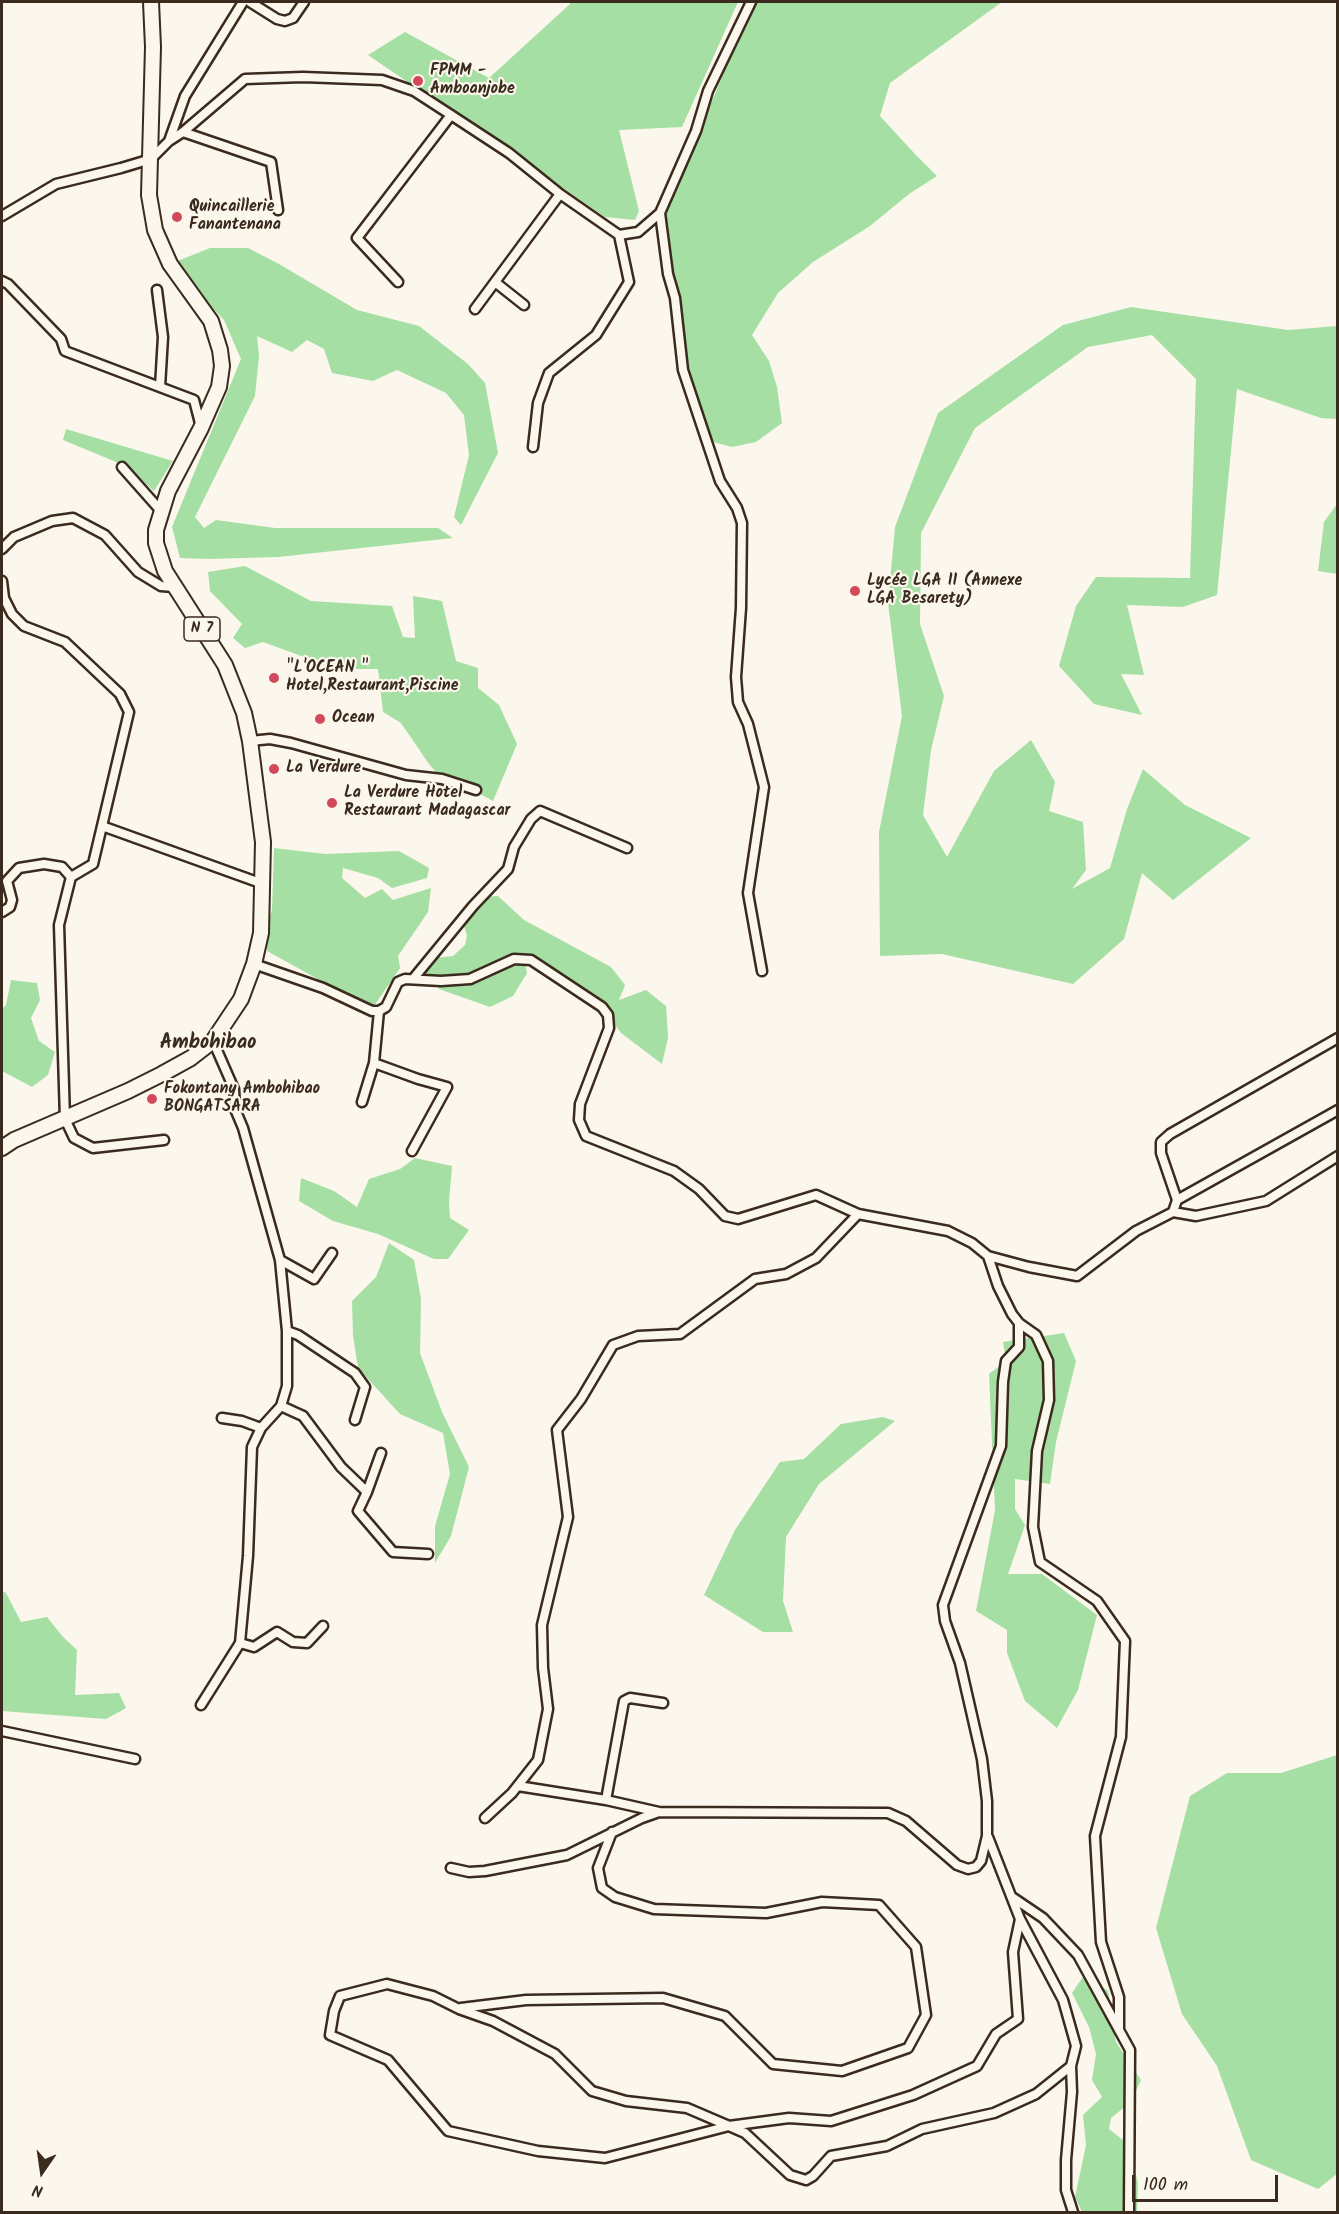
<!DOCTYPE html>
<html>
<head>
<meta charset="utf-8">
<style>
  body { margin:0 }
  #map { position:relative; width:1339px; height:2214px; overflow:hidden; background:#fbf7ec; font-family:Kalam,sans-serif }
  canvas { display:block }
  .frame { position:absolute; inset:0; border:3px solid #3b2a1e; pointer-events:none }
  .north { position:absolute; left:12px; top:2142px; width:60px; height:60px; -webkit-text-stroke:4px #fbf7ec; paint-order:stroke; rotate:193deg; font-size:16px; font-weight:700; line-height:24px; text-align:center; color:#3b2a1e }
  .north::after { content:''; display:block; margin:auto; width:21px; height:27px; background:#3b2a1e; clip-path:polygon(50% 0,100% 100%,50% 72%,0 100%) }
  .scale { position:absolute; left:1132px; top:2175px; width:146px; height:27px; box-sizing:border-box; border:3px solid #3b2a1e; border-top:0; padding-left:8px; font-size:18px; line-height:21px; white-space:nowrap; color:#3b2a1e; -webkit-text-stroke:4px #fbf7ec; paint-order:stroke }
</style>
</head>
<body>
<div id="map">
<canvas width="1339" height="2214"></canvas>
<div class="frame"></div>
<div class="north">N</div>
<div class="scale">100 m</div>
</div>
<script>
const context = document.querySelector('canvas').getContext('2d');
context.lineJoin = 'round';
function paint(path, color) { context.fillStyle = color; context.fill(path, 'evenodd'); }
const toPath = rows => new Path2D(rows.map(r => 'M' + r).join(''));
function stroke(path, color, width, dash) { context.strokeStyle = color; context.lineWidth = width; context.lineCap = dash ? 'butt' : 'round'; context.setLineDash(dash || []); context.stroke(path); }
function label(font, color, halo, rows, align = 'center') {
  context.font = font + ' Kalam,sans-serif'; context.lineWidth = 4.5; context.setLineDash([]); context.textBaseline = 'middle'; context.strokeStyle = halo; context.fillStyle = color; for (const [text, x, y, turn = 0] of rows) {
    context.save(); context.translate(x, y); context.rotate((+turn || 0) * Math.PI / 180); context.textAlign = isNaN(turn) ? turn : align; if (halo) context.strokeText(text, 0, 0); context.fillText(text, 0, 0); context.restore();
  }
}
paint(toPath([
  [570,2,738,2,682,127,619,130,639,211,635,220,605,217,368,55,405,32,489,78,570,4],
  [752,2,1002,2,890,83,880,116,914,153,937,176,909,194,870,226,813,262,778,293,752,335,769,361,777,387,782,423,756,442,732,447,706,440,681,347,660,213,715,94],
  [210,248,248,248,279,264,357,310,419,326,468,364,485,383,498,453,461,525,454,517,469,455,464,415,446,393,397,370,373,381,332,373,324,349,307,340,292,352,257,336,259,356,255,396,195,517,204,528,216,520,275,528,438,528,453,538,278,557,209,559,180,558,172,527,241,359,224,320,170,264],
  [1131,307,1288,330,1337,326,1337,419,1321,418,1237,389,1217,595,1183,607,1127,605,1144,675,1121,674,1142,715,1094,704,1059,666,1076,606,1096,577,1190,578,1196,379,1152,335,1088,347,975,428,921,533,920,624,944,696,931,750,923,815,947,857,994,771,1031,740,1055,782,1049,811,1083,822,1086,870,1072,889,1110,868,1127,809,1143,769,1185,805,1251,838,1173,900,1142,873,1124,939,1073,984,942,954,880,956,879,832,902,716,888,603,895,527,938,413,1063,325],
  [66,429,173,461,154,491,126,466,63,440],
  [1337,504,1337,574,1318,571,1324,522],
  [245,566,311,601,392,606,403,637,415,638,413,596,442,601,456,661,478,668,478,688,499,705,517,744,493,801,469,788,442,779,429,764,401,723,383,712,378,669,337,669,263,642,245,648,233,638,242,624,210,591,208,572],
  [274,848,325,854,399,851,429,868,427,878,392,888,378,878,343,868,342,878,365,898,382,889,393,900,431,888,428,912,398,956,400,968,372,1009,267,951,266,929,272,910],
  [498,896,524,920,611,967,625,985,619,1000,646,990,666,1006,668,1038,662,1064,621,1033,606,1013,523,954,527,973,513,996,490,1007,439,989,419,968,434,958,453,956,465,945,467,936,464,926,477,897],
  [11,980,37,983,40,1000,31,1018,39,1041,55,1052,48,1075,32,1087,2,1071,2,1009,6,1005],
  [415,1158,452,1166,449,1202,450,1218,469,1230,448,1259,434,1259,378,1234,333,1221,299,1201,301,1178,334,1191,357,1207,369,1179,400,1169],
  [389,1243,414,1260,421,1299,420,1353,442,1412,469,1467,451,1536,435,1563,435,1526,450,1474,443,1433,400,1414,358,1368,353,1335,352,1301,376,1277],
  [1064,1333,1076,1361,1056,1442,1050,1484,1015,1479,1015,1509,1025,1525,1008,1574,1042,1574,1097,1615,1078,1690,1057,1728,1025,1701,1007,1653,1007,1630,976,1611,995,1510,989,1374,1006,1361,1003,1342],
  [883,1417,895,1421,819,1484,786,1537,783,1601,793,1632,763,1632,704,1595,735,1530,780,1462,804,1459,841,1424],
  [2,1591,6,1593,21,1622,47,1617,63,1637,77,1650,75,1695,119,1693,126,1708,106,1719,2,1711],
  [1337,1755,1338,2173,1318,2189,1251,2160,1217,2066,1182,2014,1156,1928,1190,1796,1227,1773,1281,1773],
  [1085,1974,1108,1991,1116,2042,1141,2080,1131,2102,1111,2118,1109,2129,1128,2144,1138,2183,1137,2212,1082,2212,1075,2197,1086,2145,1083,2115,1102,2097,1092,2080,1096,2054,1089,2027,1072,1993]
]), '#a5dfa4');
const minor = toPath([
  [250,2,277,19,285,21,293,18,304,2],
  [183,132,271,162,278,210],
  [169,141,183,132,245,79,303,77,382,80,414,91,451,115,509,153,560,194,619,235,638,232,660,213,696,131,708,91,751,2],
  [660,213,668,274,675,298,683,370,720,481,737,508,742,523,741,608,736,677,738,702,748,724,764,787,748,893,762,971],
  [2,216,56,184,121,168,151,159,169,141,185,96,243,2],
  [2,281,8,284,61,339,65,351,194,400,201,427],
  [398,282,357,238,451,115],
  [495,282,524,305],
  [157,290,163,337,160,387],
  [475,309,560,194],
  [533,447,538,403,549,373,596,335,629,282,619,235],
  [122,467,161,511],
  [2,549,14,537,52,521,73,518,105,535,138,572,161,586,174,587],
  [2,581,4,598,12,614,24,626,65,642,120,694,129,712,93,864,71,877,59,925,65,1119,74,1138,93,1148,164,1140],
  [250,741,270,739,291,743,406,775,442,779,476,790],
  [102,826,263,884],
  [2,912,10,907,12,900,7,881,19,868,44,864,62,867,71,877],
  [254,964,323,988,372,1011,379,1011,386,1007,398,982,405,979,441,981,470,979,514,959,531,960,602,1007,608,1015,609,1028,580,1104,579,1120,586,1136,674,1171,699,1189,725,1216,738,1219,816,1195,858,1214,948,1231,972,1243,988,1256,998,1286,1012,1314,1019,1323,1036,1335,1048,1361,1049,1400,1037,1451,1033,1527,1040,1562,1097,1601,1125,1641,1121,1737,1095,1836,1101,1942,1119,1997,1119,2030],
  [413,979,473,906,508,869,514,847,531,819,540,811,627,848],
  [374,1063,418,1079,447,1087,412,1151],
  [362,1102,374,1063,379,1011],
  [1177,1200,1338,1110],
  [1173,1212,1177,1200,1161,1153,1161,1142,1170,1134,1338,1038],
  [988,1256,1029,1267,1077,1276,1136,1231,1173,1212,1196,1216,1266,1201,1338,1156],
  [280,1260,314,1279,332,1253],
  [287,1331,298,1335,355,1373,365,1387,355,1420],
  [281,1406,303,1416,341,1467,367,1492,358,1511,393,1552,428,1554],
  [222,1418,242,1421,261,1428],
  [367,1492,381,1453],
  [240,1643,254,1647,277,1632,293,1642,307,1643,323,1626],
  [201,1705,240,1643,248,1556,252,1447,261,1428,281,1406,287,1386,287,1331,280,1260,243,1128,235,1109,234,1089,213,1041],
  [2,1731,135,1759],
  [518,1786,606,1800,659,1812],
  [606,1800,624,1701,630,1698,663,1703],
  [485,1818,512,1793,538,1760,548,1709,543,1668,542,1625,568,1517,557,1430,581,1399,613,1345,638,1336,680,1334,755,1279,786,1274,816,1258,858,1214],
  [988,1837,1020,1919,1063,2000,1076,2046,1071,2066,1072,2092,1066,2160,1066,2190,1073,2212],
  [451,1868,469,1872,485,1871,567,1855,642,1818,659,1812,888,1813,906,1821,957,1865,968,1869,976,1867,981,1861,987,1836,987,1801,982,1759,960,1663,945,1621,943,1605,1001,1446,1003,1382,1006,1361,1019,1347,1019,1323],
  [1012,1897,1043,1918,1078,1955,1130,2050,1129,2212],
  [1020,1919,1013,1952,1018,2019,996,2034,977,2066,913,2095,831,2121,789,2118,729,2126,605,2158,538,2151,448,2131,388,2060,330,2035,334,2011,340,1996,387,1984,433,1996,459,2009,493,2021,555,2054,592,2091,626,2101,687,2108,729,2126,745,2133,790,2175,806,2180,813,2176,831,2156,887,2146,922,2129,994,2113,1036,2094,1071,2066],
  [461,2008,526,2000,663,1998,725,2016,773,2064,842,2071,908,2048,926,2015,916,1947,879,1905,822,1902,766,1913,654,1909,615,1897,602,1888,598,1868,612,1832]
]);
const primary = toPath([
  [2,1148,14,1140,128,1091,162,1074,191,1058,213,1041,241,999,254,964,261,933,263,842,250,741,244,713,225,665,165,571,156,543,156,530,168,491,201,428,219,387,222,366,220,350,211,321,170,264,155,230,149,195,153,47,151,2]
]);
stroke(minor, '#3b2a1e', 13);
stroke(primary, '#3b2a1e', 18);
stroke(minor, '#fbf7ec', 8);
stroke(primary, '#fbf7ec', 14);
for (const [x, y, r, color] of [
  [418,81,6,"#d1495b"],
  [177,217,6,"#d1495b"],
  [855,591,6,"#d1495b"],
  [274,678,6,"#d1495b"],
  [320,719,6,"#d1495b"],
  [274,769,6,"#d1495b"],
  [332,803,6,"#d1495b"],
  [152,1099,6,"#d1495b"]
]) { const dot = new Path2D(); dot.arc(x, y, r, 0, 2 * Math.PI); context.fillStyle = color; context.fill(dot); stroke(dot, '#fbf7ec', 2); }
for (const [x, y, w] of [
  [202,629,36]
]) { const box = new Path2D(); box.roundRect(x - w / 2, y - 12, w, 24, 4.5); context.fillStyle = '#fbf7ec'; context.fill(box); stroke(box, '#3b2a1e', 1.5); }
label('bold 15px', '#3b2a1e', null, [
  ["N 7",202,629]
]);
label('bold 16px', '#3b2a1e', '#fbf7ec', [
  ["FPMM -",430,72],
  ["Amboanjobe",430,90],
  ["Quincaillerie",189,208],
  ["Fanantenana",189,226],
  ["Lycée LGA II (Annexe",867,582],
  ["LGA Besarety)",867,600],
  ["\"L'OCEAN \"",286,669],
  ["Hotel,Restaurant,Piscine",286,687],
  ["Ocean",332,719],
  ["La Verdure",286,769],
  ["La Verdure Hotel",344,794],
  ["Restaurant Madagascar",344,812],
  ["Fokontany Ambohibao",164,1090],
  ["BONGATSARA",164,1108]
], 'left');
label('bold 20px', '#3b2a1e', '#fbf7ec', [
  ["Ambohibao",208,1045]
]);
</script>
</body>
</html>
